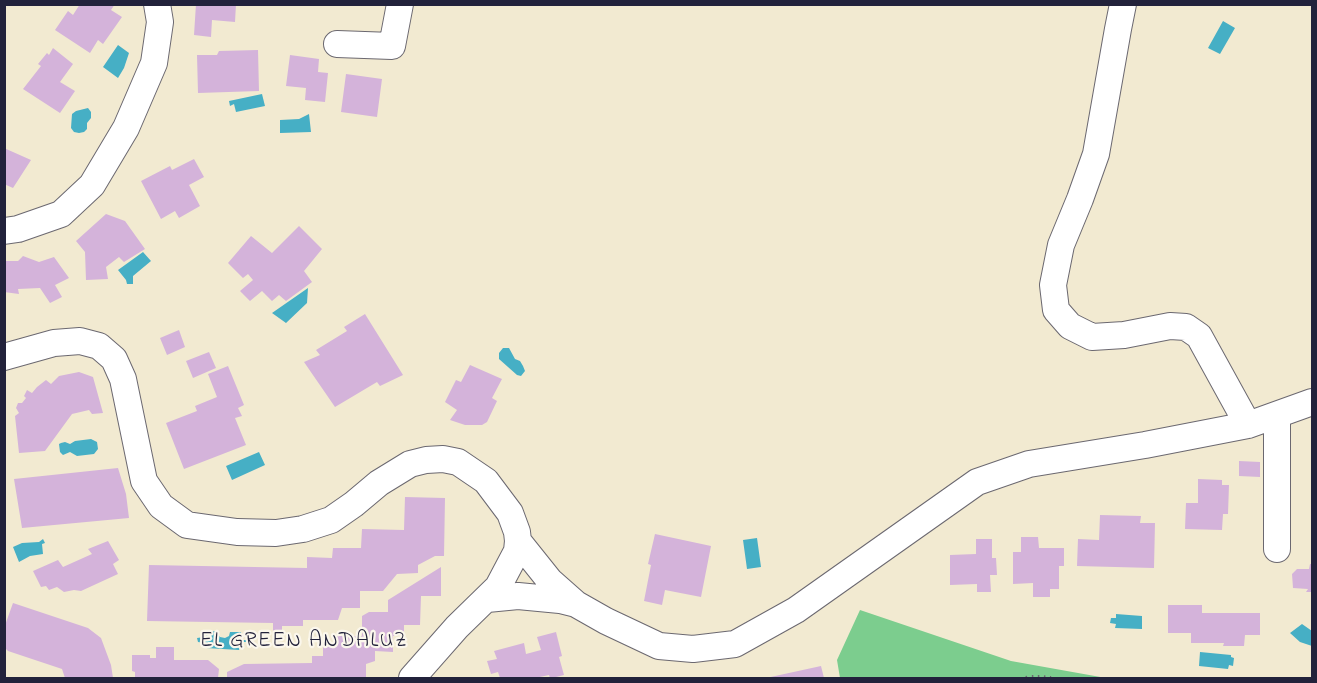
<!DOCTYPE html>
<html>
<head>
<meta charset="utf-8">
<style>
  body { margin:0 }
  #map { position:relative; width:1317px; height:683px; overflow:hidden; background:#f2ead1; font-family:"Indie Flower",sans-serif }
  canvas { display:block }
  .frame { position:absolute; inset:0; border:6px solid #22223b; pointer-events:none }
</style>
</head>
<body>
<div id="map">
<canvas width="1317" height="683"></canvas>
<div class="frame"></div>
</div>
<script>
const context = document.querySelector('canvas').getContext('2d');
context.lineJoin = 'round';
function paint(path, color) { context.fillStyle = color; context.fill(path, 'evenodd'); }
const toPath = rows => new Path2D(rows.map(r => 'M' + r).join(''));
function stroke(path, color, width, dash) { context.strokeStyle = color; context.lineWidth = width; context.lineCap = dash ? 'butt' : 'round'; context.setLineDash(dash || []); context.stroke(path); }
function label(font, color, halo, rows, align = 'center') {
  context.font = font + ' "Indie Flower",sans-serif'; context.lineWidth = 4.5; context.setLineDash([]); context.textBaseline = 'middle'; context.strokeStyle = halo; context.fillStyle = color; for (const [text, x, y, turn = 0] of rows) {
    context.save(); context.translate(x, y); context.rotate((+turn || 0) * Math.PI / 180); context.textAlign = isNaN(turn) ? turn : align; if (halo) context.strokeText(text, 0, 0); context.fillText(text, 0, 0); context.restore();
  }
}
paint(toPath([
  [860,610,1011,661,1106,678,840,678,837,660]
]), '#7ccd8e');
paint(toPath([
  [1223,21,1235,28,1220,54,1208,48],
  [118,45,129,53,124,68,118,78,103,67],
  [262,94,265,106,236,112,234,104,230,106,229,101],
  [88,108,91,112,91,118,87,123,87,129,84,132,79,133,74,132,71,128,72,114,76,111],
  [309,114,311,132,280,133,280,120,299,119],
  [143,252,151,261,133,276,133,284,127,284,126,280,118,270],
  [308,288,307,303,286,323,272,313],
  [503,348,509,348,515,359,520,361,523,366,525,371,521,376,517,375,499,359,499,353],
  [91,439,97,442,98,449,94,454,77,456,70,452,63,455,60,452,59,444,61,443,65,442,70,444,75,441],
  [259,452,265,465,232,480,226,466],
  [757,538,761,567,747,569,743,540],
  [43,539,45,543,42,544,43,554,30,556,19,562,13,547,22,543,39,542],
  [1116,614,1142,616,1142,629,1115,628,1116,624,1110,623,1111,618,1116,618],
  [1302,624,1312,631,1312,646,1300,642,1290,633],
  [216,631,220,637,225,638,229,636,230,632,241,632,242,640,248,640,248,642,243,642,239,650,206,648,204,643,198,642,197,638,204,637,206,632],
  [1200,652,1231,655,1231,657,1234,658,1233,666,1229,665,1228,669,1199,666]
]), '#46afc5');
paint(toPath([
  [80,4,115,4,111,10,122,17,103,44,98,40,90,53,55,30,68,11,73,15],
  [196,4,236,4,235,22,212,20,211,37,194,35],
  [53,48,73,64,60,82,75,91,60,113,23,89,41,66,38,64,47,53,49,55],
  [258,50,259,91,198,93,197,55,217,55,219,51],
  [290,55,319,59,318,72,328,73,325,102,305,100,306,88,286,86],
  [346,74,382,79,377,117,341,112],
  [4,148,31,160,13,188,4,184],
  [194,159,204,177,189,185,200,206,179,218,175,211,161,219,141,181,170,166,172,170],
  [106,214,125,221,145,249,124,262,119,257,106,267,108,279,86,280,85,252,76,241],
  [299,226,322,249,304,271,312,282,286,301,279,295,272,301,262,291,250,301,240,291,253,280,248,274,243,278,228,263,251,236,272,253],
  [23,256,39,262,54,257,69,278,55,285,62,297,50,303,40,288,18,289,19,294,4,292,4,261,18,261],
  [365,314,403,375,380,386,377,382,335,407,304,362,320,355,316,350,347,331,344,327],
  [179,330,185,347,167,355,160,338],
  [209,352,216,368,193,378,186,361],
  [470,365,502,379,492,398,497,401,487,422,482,425,465,425,450,420,457,410,445,402,456,380,461,382],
  [228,366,244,405,238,408,242,416,235,418,246,445,184,469,166,423,197,411,195,406,217,397,208,374],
  [79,372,93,377,103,413,92,414,89,410,72,414,45,451,19,453,15,416,19,413,16,408,18,403,22,403,26,398,24,396,27,390,32,393,37,387,46,380,51,384,59,376],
  [1239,461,1260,462,1260,477,1239,476],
  [118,468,126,494,129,518,22,528,14,479],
  [1198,479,1222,480,1222,485,1229,485,1228,514,1223,514,1222,530,1185,529,1186,503,1198,503],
  [405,497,445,498,444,556,435,556,418,565,418,573,397,574,383,591,360,591,360,608,342,608,338,620,303,620,303,626,282,626,282,634,273,634,273,623,147,621,149,565,307,568,307,557,332,558,333,548,361,548,362,529,404,530],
  [1100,515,1141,516,1140,523,1155,523,1154,568,1077,566,1078,539,1099,540],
  [655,534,711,546,701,597,665,590,662,605,644,601,651,565,648,564],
  [1021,537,1038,537,1039,548,1064,548,1064,566,1059,566,1059,589,1050,589,1050,597,1033,597,1033,583,1013,584,1013,552,1021,552],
  [976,539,992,539,992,558,996,558,997,575,990,575,991,592,977,592,977,584,950,585,950,555,976,554],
  [108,541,119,560,113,564,118,574,81,591,74,590,64,592,57,587,49,590,46,586,41,587,33,571,58,560,63,567,92,554,88,549],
  [1310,564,1312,564,1312,592,1306,592,1308,589,1293,588,1292,574,1297,569,1309,569],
  [441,567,441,596,421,596,420,625,404,625,404,633,393,636,393,652,375,651,375,661,366,664,366,677,343,677,343,678,227,678,227,672,244,664,312,663,312,656,323,656,323,644,335,643,335,636,362,636,362,616,369,612,388,612,388,600],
  [13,603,88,628,101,638,111,665,113,678,65,678,62,669,8,651,4,647,4,628],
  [1168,605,1202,605,1202,613,1260,613,1260,635,1245,635,1244,646,1223,646,1224,643,1191,643,1191,633,1168,633],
  [556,632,562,656,559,657,564,675,552,678,550,678,549,675,535,678,500,678,498,672,491,674,487,661,497,659,494,651,524,643,526,654,541,650,537,637],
  [156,647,174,647,174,660,208,660,219,669,218,678,135,678,135,672,132,671,132,655,150,655,150,658,156,658],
  [821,666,824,678,766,678]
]), '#d4b3da');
const minor = toPath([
  [1123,4,1118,29,1096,154,1080,199,1061,245,1053,285,1056,310,1070,326,1092,337,1124,335,1170,326,1186,327,1199,336,1248,425],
  [337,44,392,46,400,4],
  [4,231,18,229,61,214,92,185,126,128,154,63,160,22,157,4],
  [4,357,54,343,80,341,99,346,114,359,123,379,144,481,161,506,187,525,237,532,276,533,303,529,331,520,354,504,379,483,410,464,426,460,443,459,458,462,486,481,510,513,517,532,518,541,517,551,498,587,457,627,412,678],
  [518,541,550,581,576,604,606,621,659,646,693,649,735,644,796,610,977,482,1029,464,1145,445,1248,425,1312,402],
  [1277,549,1277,415],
  [487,599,518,596,560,600,576,604]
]);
stroke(minor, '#6b6870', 28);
stroke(toPath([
  [1026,678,1029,677,1042,677,1051,678]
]), '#6b6870', 4, [1.5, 4.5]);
stroke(minor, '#fff', 26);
context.letterSpacing = '1.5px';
label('21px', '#22223b', '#fbf7ec', [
  ["EL GREEN ANDALUZ",304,643]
]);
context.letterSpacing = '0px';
</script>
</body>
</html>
